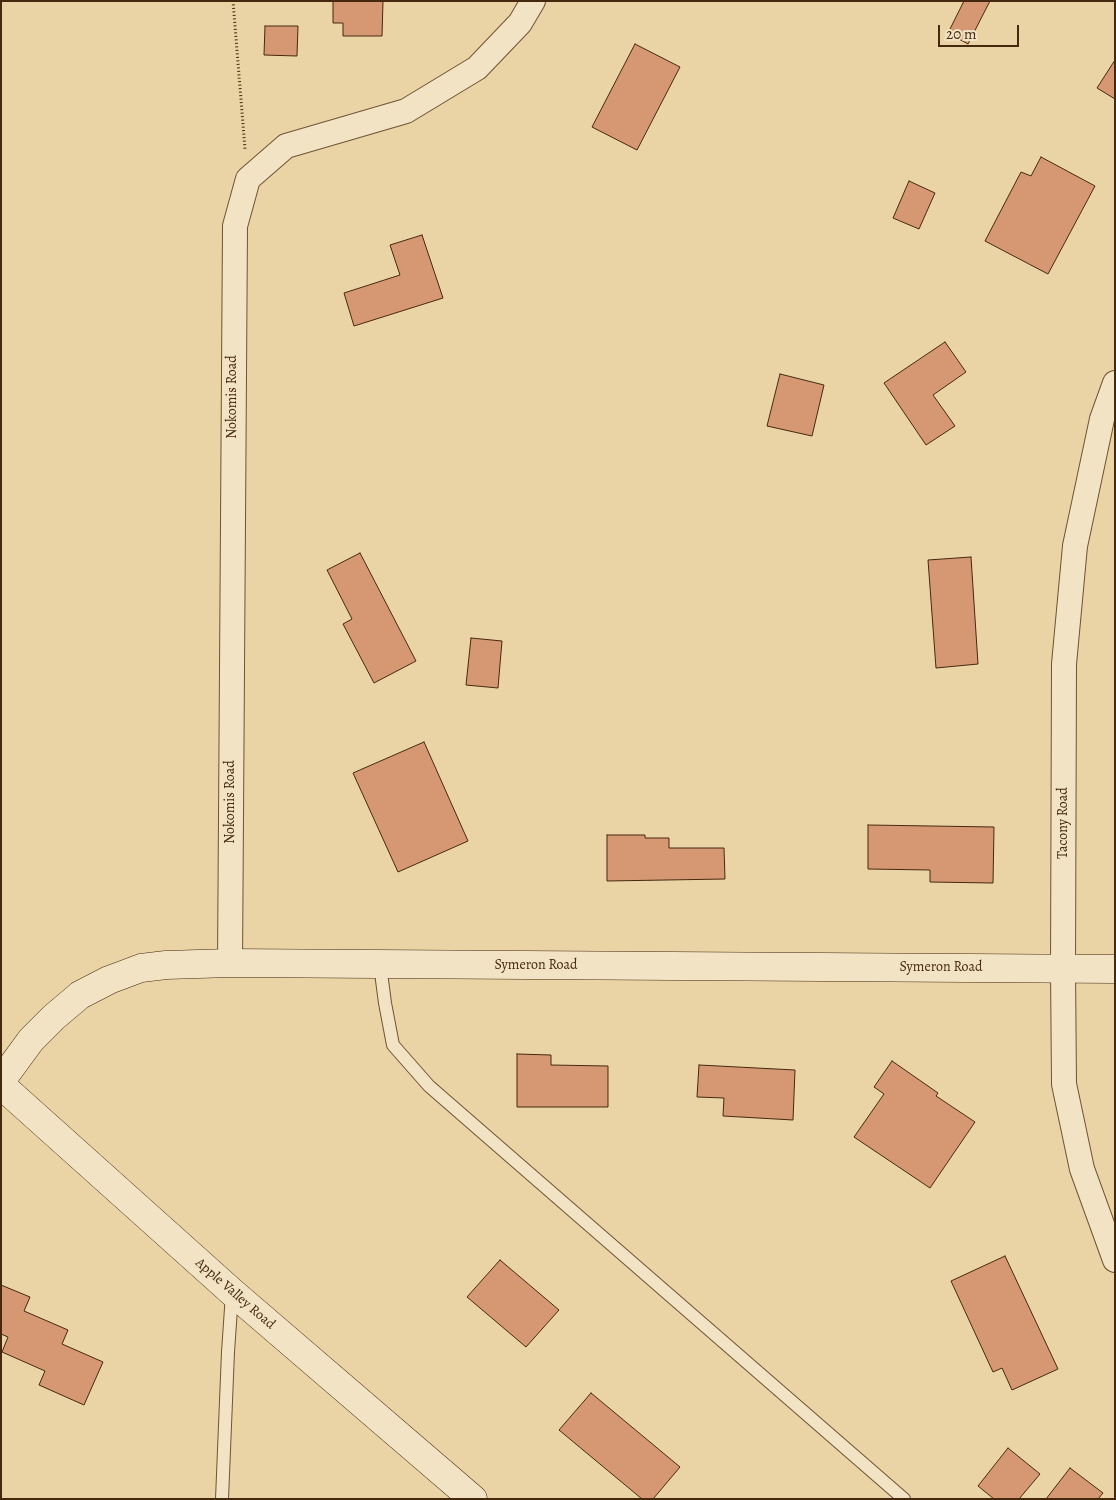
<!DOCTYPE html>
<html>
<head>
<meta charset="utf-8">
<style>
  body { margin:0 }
  #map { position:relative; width:1116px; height:1500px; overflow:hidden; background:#ead4a5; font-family:Alegreya,serif }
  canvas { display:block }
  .frame { position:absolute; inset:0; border:2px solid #46280e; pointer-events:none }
  .scale { position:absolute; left:938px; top:25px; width:81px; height:22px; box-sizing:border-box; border:2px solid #46280e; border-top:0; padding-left:6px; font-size:15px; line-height:18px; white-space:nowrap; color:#46280e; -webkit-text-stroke:4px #f1e3c4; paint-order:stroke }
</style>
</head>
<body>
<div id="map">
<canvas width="1116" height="1500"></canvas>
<div class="frame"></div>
<div class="scale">20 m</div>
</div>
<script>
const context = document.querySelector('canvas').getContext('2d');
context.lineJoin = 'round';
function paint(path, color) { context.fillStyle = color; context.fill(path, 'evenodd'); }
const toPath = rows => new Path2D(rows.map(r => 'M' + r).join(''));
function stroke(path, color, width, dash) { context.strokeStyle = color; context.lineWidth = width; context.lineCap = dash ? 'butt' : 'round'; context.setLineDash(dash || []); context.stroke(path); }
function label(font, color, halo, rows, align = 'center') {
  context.font = font + ' Alegreya,serif'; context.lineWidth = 4; context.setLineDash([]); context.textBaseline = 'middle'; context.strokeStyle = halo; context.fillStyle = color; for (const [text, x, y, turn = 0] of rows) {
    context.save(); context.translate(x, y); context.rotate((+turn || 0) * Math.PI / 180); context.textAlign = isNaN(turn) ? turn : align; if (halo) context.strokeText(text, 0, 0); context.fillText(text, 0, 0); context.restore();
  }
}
const building = toPath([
  [333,1,383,1,382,36,343,36,343,23,333,23,333,1],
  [964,1,990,1,968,44,948,33,964,1],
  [265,26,298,26,297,56,264,55,265,26],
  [635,44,680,67,637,150,592,127,635,44],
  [1115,60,1115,99,1097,88,1115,60],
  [1041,157,1095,186,1048,274,985,241,1021,172,1031,176,1041,157],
  [909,181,935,193,919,229,893,218,909,181],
  [422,235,443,298,354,326,344,293,400,275,390,245,422,235],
  [945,342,966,372,933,395,955,426,926,445,884,383,945,342],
  [780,374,824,385,812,436,767,426,780,374],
  [360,553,416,661,374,683,343,624,352,619,327,570,360,553],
  [971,557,978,664,936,668,928,560,971,557],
  [471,638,502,641,498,688,466,685,471,638],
  [424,742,468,841,398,872,353,773,424,742],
  [868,825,994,827,993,883,930,882,930,870,868,869,868,825],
  [607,835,645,835,645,838,669,838,669,848,724,848,725,879,607,881,607,835],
  [517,1054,551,1055,551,1065,608,1066,608,1107,517,1107,517,1054],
  [892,1061,938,1093,936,1096,975,1122,930,1188,854,1137,884,1094,874,1087,892,1061],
  [699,1065,795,1070,793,1120,723,1116,724,1098,697,1097,699,1065],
  [1005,1256,1058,1369,1012,1390,1002,1368,993,1372,951,1281,1005,1256],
  [500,1260,559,1310,526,1347,467,1297,500,1260],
  [1,1285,30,1297,24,1311,68,1330,62,1344,103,1362,84,1405,39,1385,45,1371,2,1352,8,1337,1,1334,1,1285],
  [591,1393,680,1467,653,1499,642,1499,559,1430,591,1393],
  [1008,1448,1040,1474,1019,1499,994,1499,978,1486,1008,1448],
  [1070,1468,1103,1493,1098,1499,1046,1499,1070,1468]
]);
paint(building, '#d69873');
stroke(building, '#46280e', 1);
const lane = toPath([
  [380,965,385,1003,393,1045,429,1086,904,1499],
  [222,1499,228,1352,232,1294]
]);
const street = toPath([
  [1115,383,1102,419,1075,546,1064,664,1063,969,1064,1084,1082,1169,1115,1260],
  [230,963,235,226,248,179,286,146,406,111,477,68,520,23,533,1]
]);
const secondary = toPath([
  [1,1081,31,1040,54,1017,80,995,109,980,141,968,166,965,230,963,1115,969],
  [1,1085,232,1292,473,1499]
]);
stroke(lane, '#6f5334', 14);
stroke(street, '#6f5334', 26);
stroke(secondary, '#46280e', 29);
stroke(toPath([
  [233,1,245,149]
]), '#46280e', 3, [1, 2.5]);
stroke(lane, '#f1e3c4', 12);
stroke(street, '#f1e3c4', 24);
stroke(secondary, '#f1e3c4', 28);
label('14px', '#46280e', '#f1e3c4', [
  ["Nokomis Road",233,397,-90],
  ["Nokomis Road",231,802,-90],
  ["Tacony Road",1064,823,-90],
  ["Symeron Road",536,966],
  ["Symeron Road",941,968],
  ["Apple Valley Road",235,1294,41]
]);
</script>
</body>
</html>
